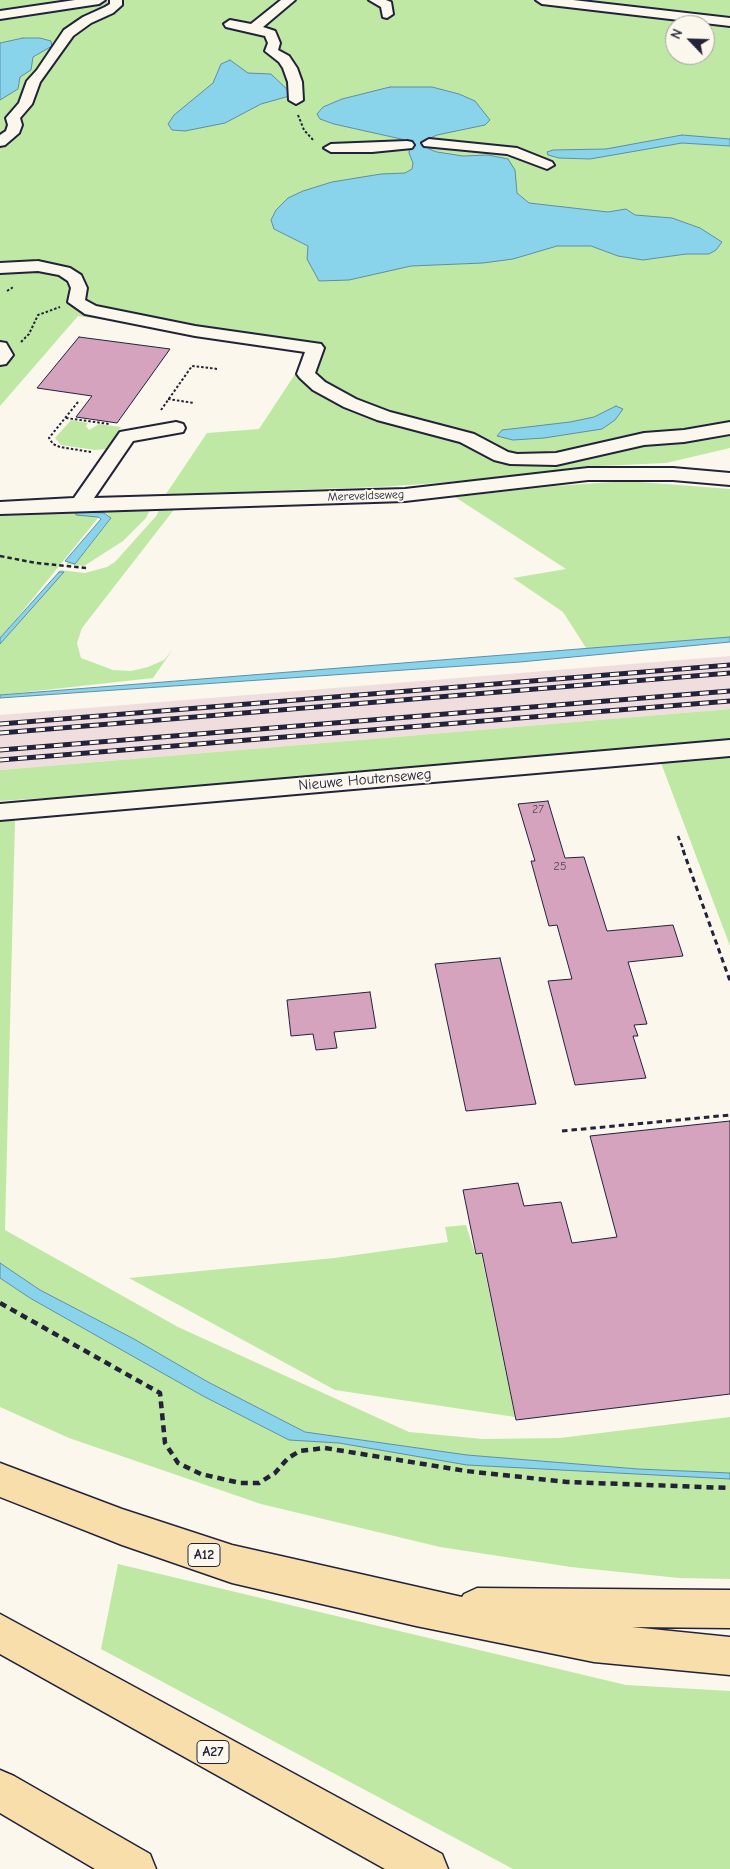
<!DOCTYPE html>
<html>
<head>
<meta charset="utf-8">
<style>
  body { margin:0 }
  #map { position:relative; width:730px; height:1869px; overflow:hidden; background:#fbf7ec; font-family:"Comic Neue",sans-serif }
  canvas { display:block }
  .north { position:absolute; left:665px; top:15px; width:50px; height:50px; box-sizing:border-box; background:#fbf7ec; border:1px solid #a4a2a5; border-radius:50%; rotate:294deg; font-size:14px; font-weight:700; line-height:20px; text-align:center; color:#22223b }
  .north::after { content:''; display:block; margin:auto; width:18px; height:22px; background:#22223b; clip-path:polygon(50% 0,100% 100%,50% 72%,0 100%) }
</style>
</head>
<body>
<div id="map">
<canvas width="730" height="1869"></canvas>
<div class="north">N</div>
</div>
<script>
const context = document.querySelector('canvas').getContext('2d');
context.lineJoin = 'round';
function paint(path, color) { context.fillStyle = color; context.fill(path, 'evenodd'); }
const toPath = rows => new Path2D(rows.map(r => 'M' + r).join(''));
function stroke(path, color, width, dash) { context.strokeStyle = color; context.lineWidth = width; context.lineCap = dash ? 'butt' : 'round'; context.setLineDash(dash || []); context.stroke(path); }
function label(font, color, halo, rows, align = 'center') {
  context.font = font + ' "Comic Neue",sans-serif'; context.lineWidth = 4; context.setLineDash([]); context.textBaseline = 'middle'; context.strokeStyle = halo; context.fillStyle = color; for (const [text, x, y, turn = 0] of rows) {
    context.save(); context.translate(x, y); context.rotate((+turn || 0) * Math.PI / 180); context.textAlign = isNaN(turn) ? turn : align; if (halo) context.strokeText(text, 0, 0); context.fillText(text, 0, 0); context.restore();
  }
}
paint(toPath([
  [730,656,730,709,0,770,0,715]
]), '#f0dede');
paint(toPath([
  [0,0,730,0,730,448,666,463,578,467,583,470,437,483,380,487,166,494,207,433,259,429,311,350,78,316,0,406],
  [675,25,705,25,705,55,675,55],
  [71,420,88,423,86,426,89,430,99,424,121,427,106,449,95,450,61,445,55,438],
  [627,481,730,489,730,639,588,651,563,612,513,578,566,569,455,497,555,486],
  [147,506,150,510,146,518,123,541,84,566,66,564,68,562,76,563,110,520,108,514,102,513,0,639,0,510],
  [176,507,82,628,77,643,81,658,113,670,131,671,148,667,164,660,173,649,153,678,0,695,0,644,63,572,59,572,60,570,85,573,107,567,115,562,157,515,159,508],
  [730,709,730,743,57,800,44,798,0,801,0,770],
  [730,757,730,946,661,763],
  [15,820,5,1230,178,1327,409,1432,483,1439,560,1438,730,1417,730,1473,638,1469,467,1455,305,1432,208,1382,134,1339,40,1290,0,1263,0,821],
  [466,1225,475,1253,481,1253,515,1417,335,1390,129,1278,334,1258,448,1242,445,1227],
  [0,1278,30,1298,203,1396,289,1440,339,1443,597,1470,730,1479,730,1579,679,1578,571,1567,440,1547,261,1504,69,1438,0,1407],
  [118,1564,626,1685,730,1691,730,1869,513,1869,101,1649]
]), '#bfe8a5');
const water = toPath([
  [23,38,40,38,51,41,52,46,33,57,31,70,20,77,18,89,0,100,0,43,23,38],
  [230,60,248,73,271,74,293,95,261,104,225,123,185,131,172,130,168,124,174,115,213,83,221,64,230,60],
  [390,87,432,87,459,94,475,101,490,120,485,125,437,135,428,139,426,145,429,149,437,152,463,156,488,155,508,159,515,170,517,193,529,203,608,212,626,209,635,215,672,218,700,228,722,242,716,250,709,254,686,254,643,260,618,256,591,246,557,246,513,259,483,263,411,266,349,280,319,281,307,259,308,246,274,229,271,220,276,210,288,198,303,191,332,182,381,174,405,173,412,169,413,163,409,153,410,141,334,124,320,119,317,114,323,107,342,99,390,87],
  [682,135,730,139,730,146,682,143,590,159,559,158,548,155,547,152,553,150,606,149,682,135],
  [616,406,623,409,615,420,602,429,544,438,513,440,497,436,502,430,570,422,594,417,616,406],
  [76,512,104,513,111,518,75,564,65,561,101,519,98,517,76,515,76,512],
  [59,572,64,572,0,644,0,638,59,572],
  [730,637,730,642,520,662,0,698,0,695,730,637],
  [0,1263,40,1290,134,1339,208,1382,305,1432,467,1455,638,1469,730,1473,730,1479,467,1465,339,1443,289,1440,203,1396,30,1298,0,1278,0,1263]
]);
paint(water, '#8ad4eb');
stroke(water, '#608da5', 1);
const building = toPath([
  [79,337,170,349,117,423,76,417,92,396,37,388,79,337],
  [548,801,565,858,584,857,607,931,673,925,683,956,628,962,647,1024,634,1025,638,1036,633,1036,646,1078,575,1085,548,981,572,979,557,925,549,926,531,861,535,861,518,804,548,801],
  [500,958,536,1104,466,1111,435,964,500,958],
  [370,992,376,1028,334,1032,337,1048,316,1050,313,1034,291,1036,287,1000,370,992],
  [730,1121,730,1394,516,1420,482,1253,476,1254,463,1190,518,1183,524,1206,561,1202,572,1243,617,1237,590,1136,730,1121]
]);
paint(building, '#d6a3be');
stroke(building, '#22223b', 1);
const minor = toPath([
  [75,0,105,0,99,4,0,19,0,11,75,0],
  [110,0,122,0,122,5,113,13,91,23,73,36,40,82,32,104,20,118,22,125,19,133,5,145,0,146,0,135,6,131,8,125,6,118,19,103,27,81,37,70,64,30,83,17,105,7,110,4,110,0],
  [281,0,295,0,263,27,275,31,280,43,278,50,289,56,297,68,302,82,303,100,296,104,289,100,288,82,283,68,279,62,265,51,268,43,265,36,226,27,224,24,230,20,251,24,281,0],
  [369,0,386,0,391,2,393,14,387,18,383,17,381,7,369,0],
  [536,0,573,0,730,18,730,26,542,4,536,0],
  [429,139,517,148,552,162,554,165,547,169,507,154,424,146,422,143,429,139],
  [407,141,412,142,414,145,412,148,372,152,331,152,324,148,331,144,407,141],
  [38,261,70,268,81,275,87,288,85,300,96,306,195,326,321,344,324,348,315,373,325,382,356,399,390,412,474,434,508,452,517,454,556,453,644,433,684,430,730,422,730,434,684,442,644,445,556,465,510,464,494,460,460,442,377,420,344,407,313,390,300,378,297,374,305,352,195,336,85,314,68,302,71,288,68,281,59,275,38,271,0,273,0,263,38,261],
  [0,342,6,343,13,355,6,364,0,365,0,342],
  [176,422,183,424,185,428,183,432,133,441,94,498,405,489,588,468,673,468,730,473,730,485,673,480,588,480,405,501,0,514,0,502,74,498,120,432,176,422],
  [730,740,730,756,0,820,0,804,730,740]
]);
const highway = toPath([
  [0,1463,122,1509,232,1545,462,1597,464,1594,477,1588,730,1590,730,1628,632,1627,730,1637,730,1675,594,1662,416,1626,232,1583,122,1545,0,1497,0,1463],
  [0,1614,442,1854,448,1869,385,1869,0,1654,0,1614],
  [0,1770,14,1776,150,1854,156,1869,95,1869,0,1813,0,1770]
]);
stroke(minor, '#22223b', 4);
stroke(highway, '#22223b', 3);
stroke(toPath([
  [298,115,304,130,314,141],
  [7,291,12,288,11,286],
  [21,342,29,334,38,315,60,307],
  [168,399,194,403],
  [78,402,49,438,53,444,60,447,91,452],
  [161,410,192,366,218,369],
  [66,418,109,424]
]), '#22223b', 2, [2.5, 2]);
stroke(toPath([
  [0,556,36,563,86,568],
  [678,836,684,851]
]), '#22223b', 2.5, [4.5, 3]);
stroke(toPath([
  [683,850,730,981],
  [562,1131,730,1115]
]), '#22223b', 3, [5.5, 4]);
stroke(toPath([
  [0,1303,160,1393,165,1443,178,1463,201,1474,240,1483,259,1483,275,1473,288,1458,300,1451,325,1448,466,1471,567,1482,730,1488]
]), '#22223b', 4.5, [7, 5]);
paint(minor, '#fbf7ec');
paint(highway, '#f8deab');
const rail = toPath([
  [0,724,730,665],
  [0,733,730,673],
  [0,750,730,691],
  [0,760,730,701]
]);
stroke(rail, '#22223b', 5);
stroke(rail, '#fbf7ec', 3, [9]);
label('12px', '#22223b', '#fbf7ec', [
  ["Mereveldseweg",366,496,-2]
]);
label('12px', '#4f425c', null, [
  ["27",538,810],
  ["25",560,867]
]);
for (const [x, y, w] of [
  [204,1555,32],
  [213,1752,32]
]) { const box = new Path2D(); box.roundRect(x - w / 2, y - 11.5, w, 23, 4); context.fillStyle = '#fbf7ec'; context.fill(box); stroke(box, '#22223b', 1); }
label('bold 14px', '#22223b', null, [
  ["A12",204,1555],
  ["A27",213,1752]
]);
label('15px', '#22223b', '#fbf7ec', [
  ["Nieuwe Houtenseweg",365,780,-5]
]);
</script>
</body>
</html>
